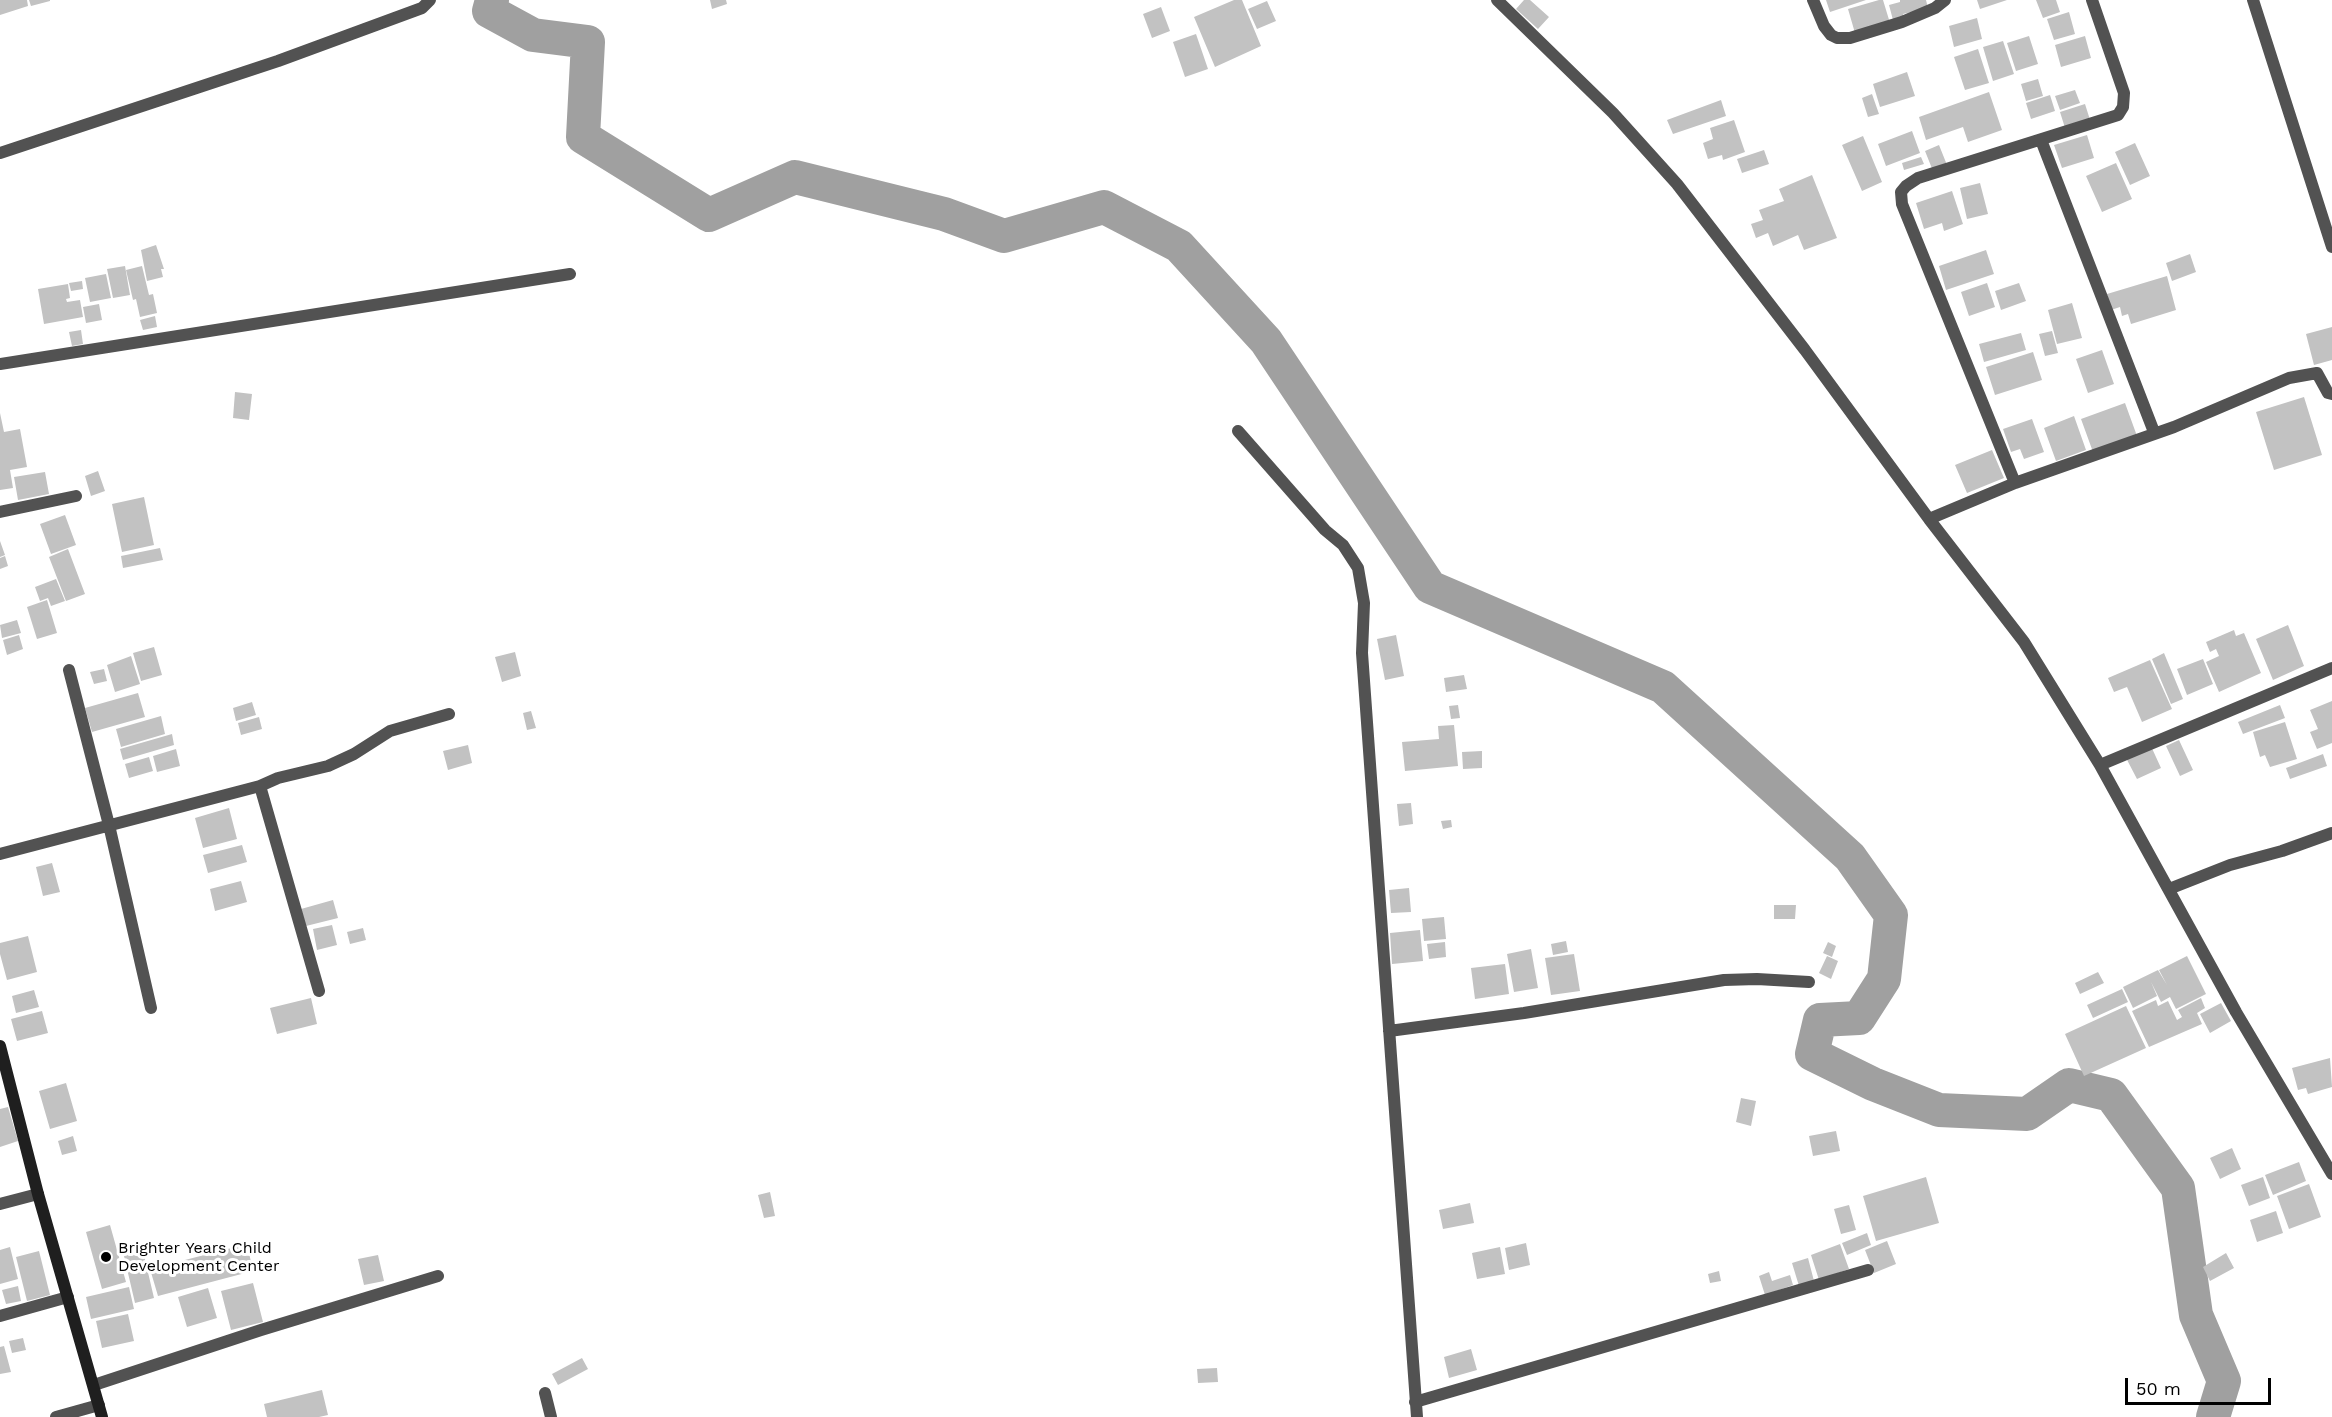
<!DOCTYPE html>
<html>
<head>
<meta charset="utf-8">
<style>
  body { margin:0 }
  #map { position:relative; width:2332px; height:1417px; overflow:hidden; background:#fff; font-family:"Work Sans",sans-serif }
  canvas { display:block }
  .scale { position:absolute; left:2125px; top:1378px; width:146px; height:27px; box-sizing:border-box; border:3px solid #000; border-top:0; padding-left:8px; font-size:18px; line-height:21px; white-space:nowrap; color:#000; -webkit-text-stroke:4px #fff; paint-order:stroke }
</style>
</head>
<body>
<div id="map">
<canvas width="2332" height="1417"></canvas>
<div class="scale">50 m</div>
</div>
<script>
const context = document.querySelector('canvas').getContext('2d');
context.lineJoin = 'round';
const toPath = rows => new Path2D(rows.map(r => 'M' + r).join(''));
function stroke(path, color, width, dash) { context.strokeStyle = color; context.lineWidth = width; context.lineCap = dash ? 'butt' : 'round'; context.setLineDash(dash || []); context.stroke(path); }
function paint(path, color) { context.fillStyle = color; context.fill(path, 'evenodd'); }
function label(font, color, halo, rows, align = 'center') {
  context.font = font + ' "Work Sans",sans-serif'; context.lineWidth = 6; context.setLineDash([]); context.textBaseline = 'middle'; context.strokeStyle = halo; context.fillStyle = color; for (const [text, x, y, turn = 0] of rows) {
    context.save(); context.translate(x, y); context.rotate((+turn || 0) * Math.PI / 180); context.textAlign = isNaN(turn) ? turn : align; if (halo) context.strokeText(text, 0, 0); context.fillText(text, 0, 0); context.restore();
  }
}
stroke(toPath([
  [492,0,489,11,533,35,588,42,583,137,709,215,795,177,944,214,1004,236,1104,207,1179,246,1266,341,1430,587,1663,687,1850,857,1891,915,1884,979,1859,1018,1820,1020,1812,1054,1873,1084,1939,1110,2027,1114,2069,1085,2111,1095,2178,1188,2196,1315,2224,1381,2213,1417]
]), '#a0a0a0', 34);
paint(toPath([
  [0,0,27,0,28,6,0,15],
  [29,0,50,0,50,1,31,6],
  [710,0,726,0,727,4,712,9],
  [1234,0,1242,0,1261,46,1215,67,1194,17],
  [1524,0,1530,0,1549,17,1538,29,1516,9],
  [1826,0,1866,0,1830,12],
  [1879,0,1883,0,1890,23,1855,33,1848,9],
  [1900,0,1926,0,1928,8,1903,14,1904,17,1893,20,1889,5,1900,2],
  [1977,0,2007,0,1980,9],
  [2036,0,2056,0,2060,12,2043,18],
  [1267,1,1276,21,1257,29,1248,9],
  [1161,7,1170,31,1152,38,1143,14],
  [2069,12,2075,34,2054,40,2047,19],
  [1977,18,1982,39,1954,47,1949,26],
  [1196,34,1208,69,1185,77,1173,42],
  [2029,36,2038,64,2016,71,2007,43],
  [2085,36,2091,58,2061,67,2055,45],
  [2003,41,2014,74,1993,81,1983,47],
  [1978,49,1989,83,1965,90,1954,57],
  [1907,72,1915,96,1880,107,1873,84],
  [2038,79,2043,96,2026,101,2021,84],
  [2075,90,2080,103,2060,110,2055,96],
  [1989,92,2002,130,1968,142,1963,127,1926,140,1919,117],
  [1872,94,1879,114,1868,117,1862,98],
  [2050,95,2055,111,2031,119,2026,103],
  [1721,100,1726,116,1673,134,1667,120],
  [2085,104,2091,123,2066,131,2060,112],
  [1734,120,1745,152,1723,160,1722,155,1708,159,1703,143,1713,139,1710,128],
  [1912,131,1920,153,1886,166,1878,144],
  [2087,135,2094,158,2062,168,2054,145],
  [1863,136,1882,182,1862,191,1842,145],
  [2135,143,2150,176,2130,185,2115,152],
  [1939,145,1947,165,1933,171,1925,151],
  [1764,150,1769,164,1742,173,1737,159],
  [1921,157,1924,164,1904,170,1902,163],
  [2116,163,2132,199,2102,212,2086,176],
  [1812,175,1837,238,1804,250,1798,235,1773,246,1768,233,1756,238,1751,224,1763,220,1759,210,1784,201,1779,189],
  [1980,183,1988,214,1967,219,1960,188],
  [1952,191,1963,224,1944,231,1942,223,1924,229,1916,203],
  [156,245,164,269,161,269,163,277,147,281,141,250],
  [1986,250,1994,274,1946,290,1939,266],
  [2190,254,2196,272,2172,281,2166,263],
  [125,266,130,295,113,298,107,269],
  [142,266,149,295,153,294,157,313,140,317,136,299,133,300,126,270],
  [106,274,111,298,90,302,85,278],
  [2167,276,2176,310,2131,324,2128,314,2122,316,2120,307,2111,310,2107,294],
  [82,281,83,289,71,291,69,283],
  [1987,283,1995,307,1969,316,1961,292],
  [2019,283,2026,301,2001,310,1995,291],
  [68,284,70,298,66,299,67,302,80,300,83,317,44,324,38,289],
  [2072,303,2082,338,2057,344,2048,310],
  [99,304,102,320,86,323,83,307],
  [155,316,157,327,143,330,140,320],
  [2332,327,2332,360,2314,365,2306,334],
  [81,330,83,344,72,346,69,332],
  [2052,331,2058,353,2045,356,2039,334],
  [2021,333,2026,350,1984,362,1979,344],
  [2102,350,2114,384,2088,393,2076,359],
  [2033,352,2042,380,1995,395,1986,367],
  [235,392,252,394,249,420,233,418],
  [2304,397,2322,455,2274,470,2256,412],
  [2125,403,2137,436,2093,452,2081,419],
  [0,413,4,432,20,429,27,467,10,470,13,488,0,490],
  [2074,416,2086,450,2056,461,2044,428],
  [2032,419,2044,452,2024,459,2020,449,2011,452,2003,429],
  [1992,450,2004,478,1967,493,1955,465],
  [98,471,105,491,91,496,85,476],
  [45,472,49,494,18,500,14,477],
  [144,497,154,545,122,552,112,504],
  [65,515,76,545,51,554,40,524],
  [0,541,5,555,0,557],
  [160,548,163,560,123,568,121,556],
  [68,549,85,594,66,601,49,557],
  [5,556,8,566,0,569,0,558],
  [56,579,65,601,51,606,48,598,40,601,35,587],
  [47,600,57,633,37,639,27,607],
  [17,620,21,633,2,638,0,625],
  [2288,625,2304,666,2273,680,2256,639],
  [2234,630,2236,636,2244,633,2261,673,2219,692,2206,662,2219,656,2216,649,2210,652,2206,642],
  [19,635,23,649,7,655,3,640],
  [1396,635,1404,676,1385,680,1377,639],
  [154,647,162,675,141,681,133,653],
  [515,652,521,676,502,682,495,657],
  [2164,653,2183,699,2171,704,2152,659],
  [131,656,140,684,115,692,107,665],
  [2203,659,2213,684,2187,695,2177,669],
  [2150,660,2172,709,2142,722,2127,687,2114,692,2108,678],
  [104,669,107,681,94,684,90,672],
  [1464,675,1467,689,1446,692,1444,678],
  [138,693,145,717,92,732,85,708],
  [2332,701,2332,743,2317,749,2310,732,2318,729,2310,710],
  [252,702,256,715,236,721,233,708],
  [1458,705,1460,718,1451,719,1449,706],
  [2280,705,2285,718,2243,734,2238,722],
  [531,711,536,728,527,730,523,713],
  [161,716,165,734,121,747,116,729],
  [259,717,262,729,241,735,238,723],
  [2285,722,2297,759,2270,767,2265,755,2260,757,2253,732],
  [1454,725,1458,766,1405,771,1402,742,1439,739,1438,726],
  [172,734,174,745,123,760,120,749],
  [2179,740,2193,770,2180,776,2166,746],
  [2150,744,2161,768,2137,779,2125,756],
  [468,745,472,763,448,770,443,751],
  [176,749,180,766,157,772,153,756],
  [1482,751,1482,768,1463,769,1462,752],
  [2323,754,2327,766,2290,779,2286,768],
  [149,757,153,771,129,778,125,764],
  [1411,803,1413,824,1399,826,1397,804],
  [229,808,237,839,203,848,195,818],
  [1451,820,1452,827,1443,829,1441,821],
  [242,845,247,862,208,873,203,855],
  [52,863,60,892,43,896,36,867],
  [241,881,247,902,215,911,210,889],
  [1409,888,1411,912,1391,913,1389,890],
  [333,900,338,918,306,926,301,909],
  [1774,905,1796,905,1795,919,1774,919],
  [1444,917,1446,939,1424,941,1422,919],
  [332,925,337,945,317,950,313,929],
  [363,928,366,940,350,944,347,932],
  [1420,930,1423,961,1392,964,1390,933],
  [28,936,37,972,7,980,0,954,0,943],
  [1566,941,1568,952,1553,955,1551,944],
  [1445,942,1446,957,1429,959,1427,944],
  [1828,942,1836,946,1832,957,1823,953],
  [1531,949,1538,988,1514,992,1507,954],
  [1574,954,1580,991,1551,995,1545,958],
  [1827,956,1838,961,1831,979,1819,973],
  [2187,956,2206,994,2176,1009,2170,997,2161,1002,2151,982,2157,996,2133,1008,2123,987,2158,970,2167,985,2159,970],
  [1505,964,1509,994,1475,999,1471,968],
  [2098,972,2104,983,2080,994,2075,983],
  [2122,989,2128,1002,2093,1018,2087,1005],
  [34,990,39,1007,16,1013,12,996],
  [311,998,317,1024,277,1034,270,1008],
  [2201,998,2205,1008,2197,1013,2202,1024,2149,1047,2132,1011,2156,1000,2158,1006,2168,1001,2177,1020,2182,1017,2178,1010],
  [2221,1003,2231,1021,2210,1033,2200,1014],
  [2126,1006,2146,1048,2084,1076,2065,1034],
  [42,1011,48,1033,17,1041,11,1019],
  [2330,1058,2332,1087,2308,1094,2306,1088,2298,1090,2292,1068],
  [66,1083,77,1121,50,1129,39,1091],
  [1741,1098,1756,1101,1751,1126,1736,1122],
  [8,1107,18,1141,0,1147,0,1109],
  [1836,1131,1840,1151,1813,1156,1809,1136],
  [73,1136,77,1151,62,1155,58,1141],
  [2232,1148,2241,1169,2220,1179,2210,1158],
  [2299,1162,2306,1181,2273,1195,2265,1175],
  [1926,1177,1939,1223,1876,1241,1863,1196],
  [2263,1177,2270,1198,2249,1206,2241,1185],
  [2309,1184,2321,1217,2289,1229,2277,1196],
  [770,1192,775,1216,764,1218,758,1195],
  [1470,1203,1474,1223,1443,1229,1439,1210],
  [1849,1205,1856,1230,1841,1234,1834,1209],
  [2276,1211,2283,1233,2257,1242,2250,1220],
  [110,1225,126,1282,102,1289,86,1232],
  [1867,1233,1871,1245,1847,1255,1842,1243],
  [1887,1241,1896,1264,1874,1273,1865,1250],
  [1526,1243,1530,1265,1509,1270,1505,1248],
  [247,1244,253,1271,158,1296,150,1269],
  [1840,1244,1849,1269,1819,1280,1811,1255],
  [10,1247,18,1279,0,1284,0,1250],
  [1500,1247,1505,1274,1477,1279,1472,1253],
  [39,1251,50,1295,27,1301,16,1257],
  [143,1251,154,1298,135,1303,124,1256],
  [2226,1253,2234,1268,2210,1281,2203,1267],
  [378,1255,384,1281,364,1285,358,1259],
  [1808,1258,1814,1281,1799,1286,1792,1263],
  [1719,1271,1721,1281,1710,1283,1708,1274],
  [1769,1272,1772,1281,1790,1275,1793,1285,1765,1295,1759,1276],
  [253,1283,263,1322,231,1330,221,1291],
  [18,1286,21,1301,6,1304,2,1290],
  [129,1287,134,1309,91,1319,86,1297],
  [208,1288,217,1318,187,1327,178,1297],
  [128,1314,134,1341,102,1348,96,1321],
  [23,1338,26,1350,12,1353,9,1341],
  [4,1346,11,1372,0,1374,0,1347],
  [1471,1349,1477,1370,1449,1378,1444,1357],
  [582,1358,588,1369,558,1385,552,1374],
  [1217,1368,1218,1382,1198,1383,1197,1369],
  [322,1390,328,1415,319,1417,267,1417,264,1404]
]), '#c2c2c2');
stroke(toPath([
  [1497,0,1613,113,1677,184,1805,350,1929,519,2024,642,2100,765,2236,1012,2332,1174],
  [1813,0,1824,26,1831,35,1837,38,1850,38,1902,22,1935,8,1945,0],
  [2253,0,2332,247],
  [2041,140,2154,432],
  [0,153,278,61,422,8,430,0],
  [0,364,570,274],
  [1238,431,1325,530,1343,545,1358,568,1364,603,1362,653,1417,1417],
  [2015,483,1902,204,1901,192,1906,186,1918,178,2118,115,2123,107,2124,93,2092,0],
  [0,512,76,496],
  [1929,519,2015,483,2174,427,2289,378,2317,373,2328,393,2332,394],
  [69,670,109,825,151,1008],
  [2100,765,2332,668],
  [260,786,319,991],
  [0,854,260,786,278,778,328,766,354,754,390,731,449,714],
  [2169,889,2230,865,2282,851,2332,833],
  [1389,1031,1524,1013,1724,980,1757,979,1809,982],
  [0,1204,38,1194],
  [0,1316,68,1297],
  [94,1385,261,1330,438,1276],
  [545,1393,551,1417],
  [1415,1402,1868,1270],
  [56,1417,99,1405]
]), '#525252', 12);
stroke(toPath([
  [0,1046,38,1194,102,1417]
]), '#1f1f1f', 12);
for (const [x, y, r, color] of [
  [106,1257,6,"#000"]
]) { const dot = new Path2D(); dot.arc(x, y, r, 0, 2 * Math.PI); context.fillStyle = color; context.fill(dot); stroke(dot, '#fff', 2); }
label('16px', '#000', '#fff', [
  ["Brighter Years Child",118,1248],
  ["Development Center",118,1266]
], 'left');
</script>
</body>
</html>
